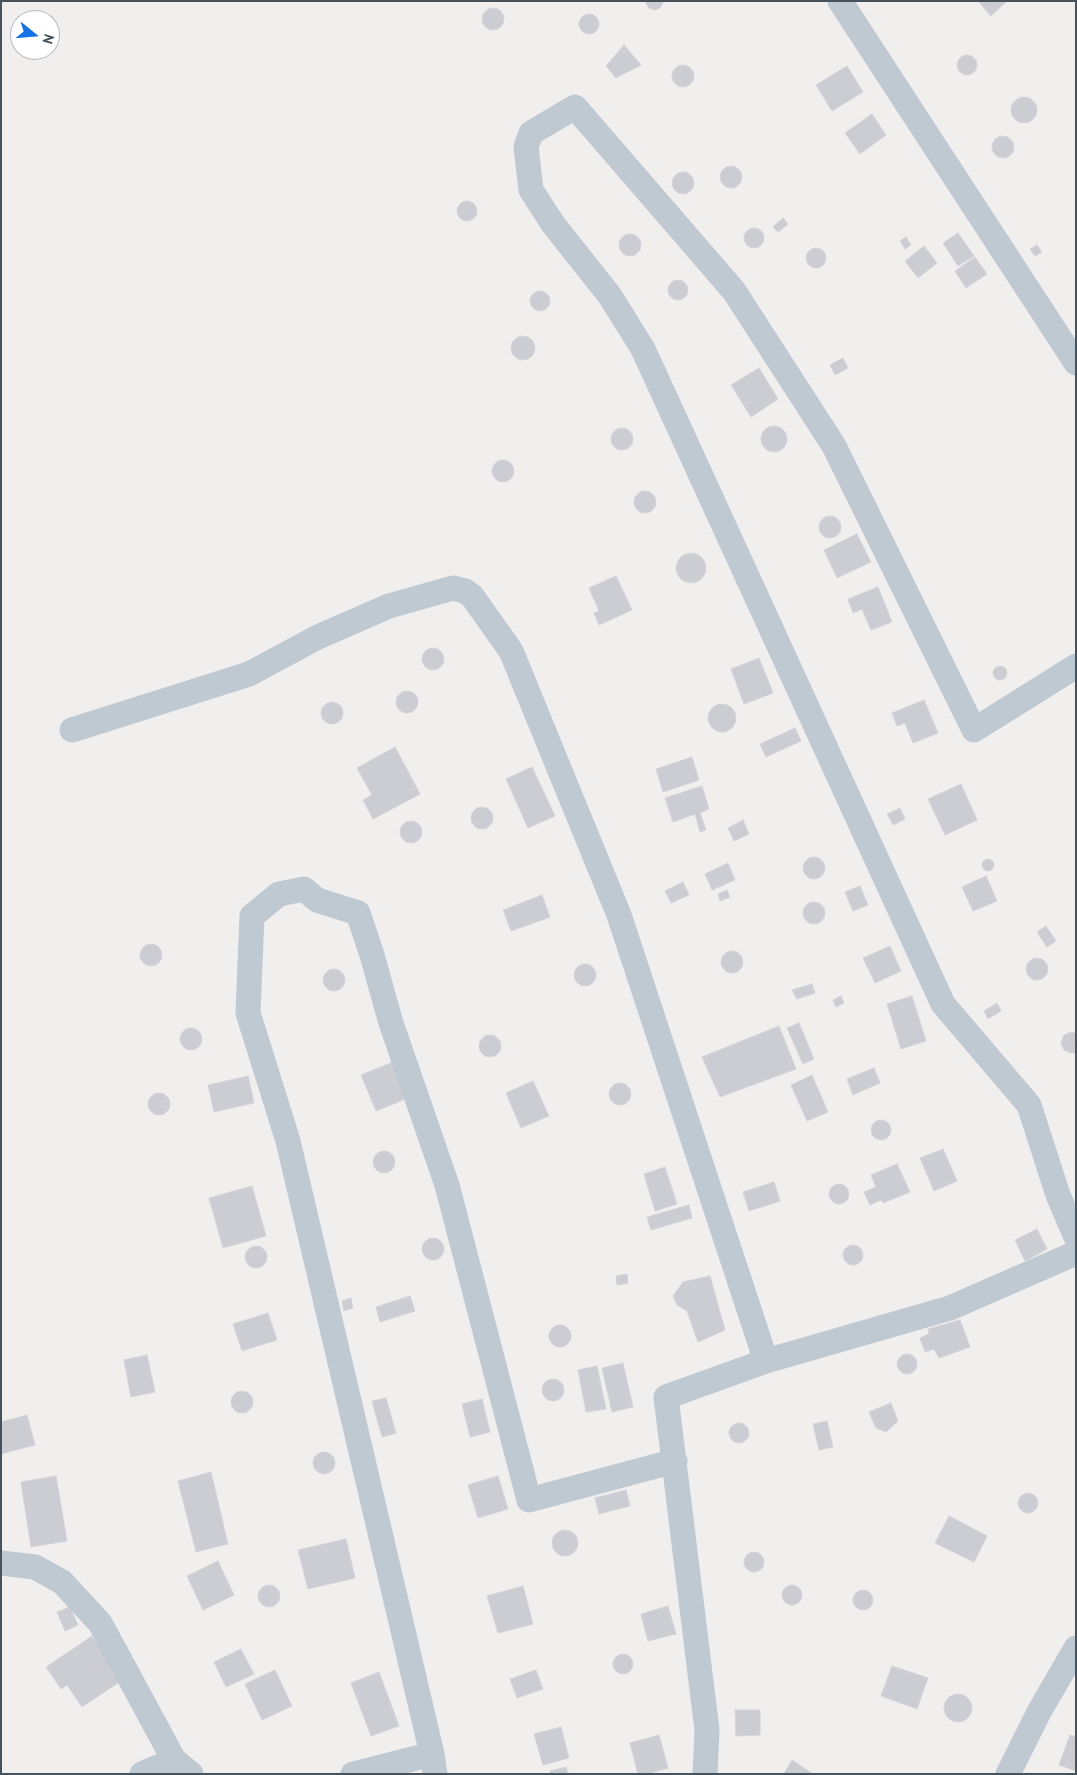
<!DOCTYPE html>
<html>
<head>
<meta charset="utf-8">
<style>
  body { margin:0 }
  #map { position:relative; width:1077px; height:1775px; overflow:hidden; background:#f1eeee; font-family:"PT Sans",sans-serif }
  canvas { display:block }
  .frame { position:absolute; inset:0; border:2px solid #46525c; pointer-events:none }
  .north { position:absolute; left:10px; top:10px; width:50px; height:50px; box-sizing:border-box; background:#fff; border:1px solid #b5babe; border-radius:50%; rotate:107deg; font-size:14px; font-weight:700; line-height:20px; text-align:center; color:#46525c }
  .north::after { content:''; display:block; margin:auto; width:18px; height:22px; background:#1373e5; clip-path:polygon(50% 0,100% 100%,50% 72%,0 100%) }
</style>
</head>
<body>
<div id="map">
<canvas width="1077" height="1775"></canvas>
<div class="frame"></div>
<div class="north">N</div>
</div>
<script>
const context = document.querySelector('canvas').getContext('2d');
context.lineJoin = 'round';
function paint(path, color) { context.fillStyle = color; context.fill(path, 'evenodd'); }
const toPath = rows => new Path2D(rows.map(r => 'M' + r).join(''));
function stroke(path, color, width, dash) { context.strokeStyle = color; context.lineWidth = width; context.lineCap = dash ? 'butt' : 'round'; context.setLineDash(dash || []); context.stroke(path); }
const building = toPath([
  [645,1,664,1,660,8,655,10,649,8,645,1],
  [978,1,1007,1,991,16,978,1],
  '482 19a11 11 0 1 1 22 0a11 11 0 1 1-22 0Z',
  '579 24a10 10 0 1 1 20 0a10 10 0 1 1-20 0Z',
  [624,45,641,65,616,78,606,66,624,45],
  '957 65a10 10 0 1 1 20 0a10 10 0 1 1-20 0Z',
  '672 76a11 11 0 1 1 22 0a11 11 0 1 1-22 0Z',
  [847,66,863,92,832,111,816,85,847,66],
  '1011 110a13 13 0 1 1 26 0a13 13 0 1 1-26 0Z',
  [872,114,886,135,860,154,845,133,872,114],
  '992 147a11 11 0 1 1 22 0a11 11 0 1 1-22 0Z',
  '720 177a11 11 0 1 1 22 0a11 11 0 1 1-22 0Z',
  '672 183a11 11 0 1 1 22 0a11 11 0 1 1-22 0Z',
  '457 211a10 10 0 1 1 20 0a10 10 0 1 1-20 0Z',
  [783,218,788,224,778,232,773,227,783,218],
  '744 238a10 10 0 1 1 20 0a10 10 0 1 1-20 0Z',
  [958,233,974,256,958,266,943,243,958,233],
  '619 245a11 11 0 1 1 22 0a11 11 0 1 1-22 0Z',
  [906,237,911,245,905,249,900,241,906,237],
  [1037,245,1042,252,1035,256,1030,249,1037,245],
  [924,246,937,263,918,278,905,261,924,246],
  '806 258a10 10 0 1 1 20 0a10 10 0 1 1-20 0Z',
  [975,257,987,274,966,288,955,271,975,257],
  '668 290a10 10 0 1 1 20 0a10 10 0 1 1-20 0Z',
  '530 301a10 10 0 1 1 20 0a10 10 0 1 1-20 0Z',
  '511 348a12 12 0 1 1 24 0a12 12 0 1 1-24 0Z',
  [843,358,848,368,835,375,830,365,843,358],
  [759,368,778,399,751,417,731,385,759,368],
  '761 439a13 13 0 1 1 26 0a13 13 0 1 1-26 0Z',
  '611 439a11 11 0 1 1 22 0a11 11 0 1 1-22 0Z',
  '492 471a11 11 0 1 1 22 0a11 11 0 1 1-22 0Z',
  '634 502a11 11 0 1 1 22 0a11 11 0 1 1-22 0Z',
  '819 527a11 11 0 1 1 22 0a11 11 0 1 1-22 0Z',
  [857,534,871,562,837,578,824,550,857,534],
  '676 568a15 15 0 1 1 30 0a15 15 0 1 1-30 0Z',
  [616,576,632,610,599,625,594,613,599,611,589,588,616,576],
  [878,587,892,622,871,630,862,609,853,613,848,599,878,587],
  '422 659a11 11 0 1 1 22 0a11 11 0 1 1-22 0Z',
  [759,658,773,693,744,704,731,669,759,658],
  '993 673a7 7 0 1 1 14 0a7 7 0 1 1-14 0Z',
  '396 702a11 11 0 1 1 22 0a11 11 0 1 1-22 0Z',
  [924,700,938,733,913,743,905,723,897,726,892,713,924,700],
  '321 713a11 11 0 1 1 22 0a11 11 0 1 1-22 0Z',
  '708 718a14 14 0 1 1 28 0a14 14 0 1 1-28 0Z',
  [795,728,801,741,766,757,760,744,795,728],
  [395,747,420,794,373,819,363,800,372,795,357,768,395,747],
  [692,757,699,780,663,792,656,769,692,757],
  [532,767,555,816,528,828,506,779,532,767],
  [961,784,977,820,945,835,928,799,961,784],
  [702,786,709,809,700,813,706,830,700,832,695,814,673,822,665,798,702,786],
  '471 818a11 11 0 1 1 22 0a11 11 0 1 1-22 0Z',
  [900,808,905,819,893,825,887,814,900,808],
  [743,820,749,834,734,841,728,828,743,820],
  '400 832a11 11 0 1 1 22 0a11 11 0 1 1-22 0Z',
  '803 868a11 11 0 1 1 22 0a11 11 0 1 1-22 0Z',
  '982 865a6 6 0 1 1 12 0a6 6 0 1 1-12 0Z',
  [728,863,735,880,712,890,705,874,728,863],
  [986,876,997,901,973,911,962,887,986,876],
  [683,882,689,895,671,903,665,891,683,882],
  [860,886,868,905,853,911,845,892,860,886],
  [727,890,730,897,720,901,718,894,727,890],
  [542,895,550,917,511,931,503,910,542,895],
  '803 913a11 11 0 1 1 22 0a11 11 0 1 1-22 0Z',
  [1046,926,1056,941,1047,947,1037,932,1046,926],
  '140 955a11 11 0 1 1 22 0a11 11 0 1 1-22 0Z',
  [890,946,901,971,875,983,863,958,890,946],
  '721 962a11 11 0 1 1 22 0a11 11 0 1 1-22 0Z',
  '1026 969a11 11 0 1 1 22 0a11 11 0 1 1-22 0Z',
  '574 975a11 11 0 1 1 22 0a11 11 0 1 1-22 0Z',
  '323 980a11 11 0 1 1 22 0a11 11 0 1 1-22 0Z',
  [812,984,815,993,797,999,792,990,812,984],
  [841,996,844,1003,836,1007,833,1000,841,996],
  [912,996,926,1041,901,1049,887,1004,912,996],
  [997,1003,1001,1011,988,1019,984,1011,997,1003],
  [799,1023,814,1059,803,1064,787,1028,799,1023],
  [779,1026,796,1069,720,1097,702,1057,779,1026],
  '180 1039a11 11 0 1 1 22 0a11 11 0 1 1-22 0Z',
  [1071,1032,1076,1033,1076,1053,1071,1053,1064,1050,1061,1043,1064,1035,1071,1032],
  '479 1046a11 11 0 1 1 22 0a11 11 0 1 1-22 0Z',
  [393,1062,408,1098,376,1111,361,1075,393,1062],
  [874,1068,880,1083,853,1095,847,1079,874,1068],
  [812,1075,828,1112,807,1121,791,1085,812,1075],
  [248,1076,254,1103,214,1112,208,1085,248,1076],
  [533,1081,549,1116,521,1128,506,1093,533,1081],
  '609 1094a11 11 0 1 1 22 0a11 11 0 1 1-22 0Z',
  '148 1104a11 11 0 1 1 22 0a11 11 0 1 1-22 0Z',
  '871 1130a10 10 0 1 1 20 0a10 10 0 1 1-20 0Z',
  [943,1149,957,1181,934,1191,920,1158,943,1149],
  '373 1162a11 11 0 1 1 22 0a11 11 0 1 1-22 0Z',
  [897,1164,910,1192,883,1203,881,1200,870,1205,864,1192,876,1187,871,1175,897,1164],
  [665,1167,677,1204,655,1211,644,1174,665,1167],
  [774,1182,780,1201,749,1211,743,1192,774,1182],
  '829 1194a10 10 0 1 1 20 0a10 10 0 1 1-20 0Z',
  [252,1186,266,1236,223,1248,209,1198,252,1186],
  [689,1205,692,1218,651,1230,647,1217,689,1205],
  [1037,1229,1047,1249,1025,1261,1015,1240,1037,1229],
  '422 1249a11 11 0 1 1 22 0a11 11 0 1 1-22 0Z',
  '843 1255a10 10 0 1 1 20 0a10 10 0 1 1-20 0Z',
  '245 1257a11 11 0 1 1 22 0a11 11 0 1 1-22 0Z',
  [627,1274,628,1283,617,1285,616,1276,627,1274],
  [710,1276,725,1330,698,1342,687,1311,677,1305,673,1296,683,1282,710,1276],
  [410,1296,415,1311,380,1322,376,1307,410,1296],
  [351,1298,353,1308,344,1311,342,1301,351,1298],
  [268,1313,277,1340,242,1351,233,1324,268,1313],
  [960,1320,970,1347,939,1358,934,1349,925,1352,920,1338,929,1334,928,1329,960,1320],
  '549 1336a11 11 0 1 1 22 0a11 11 0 1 1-22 0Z',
  '897 1364a10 10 0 1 1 20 0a10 10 0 1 1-20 0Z',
  [147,1355,155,1392,131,1397,124,1360,147,1355],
  [623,1363,633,1407,612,1412,602,1368,623,1363],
  [597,1366,606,1409,586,1412,578,1370,597,1366],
  '542 1390a11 11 0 1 1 22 0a11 11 0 1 1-22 0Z',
  '231 1402a11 11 0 1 1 22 0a11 11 0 1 1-22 0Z',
  [386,1398,396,1433,382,1437,372,1401,386,1398],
  [482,1399,490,1432,470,1437,462,1404,482,1399],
  [891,1403,898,1421,886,1432,876,1428,869,1412,891,1403],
  [27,1415,35,1445,1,1454,1,1422,27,1415],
  [827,1421,833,1447,819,1450,813,1424,827,1421],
  '729 1433a10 10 0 1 1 20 0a10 10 0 1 1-20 0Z',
  '313 1463a11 11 0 1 1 22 0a11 11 0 1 1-22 0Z',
  [211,1472,228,1544,196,1552,178,1481,211,1472],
  [56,1476,67,1541,31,1547,21,1482,56,1476],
  [498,1476,508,1509,478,1518,468,1485,498,1476],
  [626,1490,630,1506,599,1514,595,1498,626,1490],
  '1018 1503a10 10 0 1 1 20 0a10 10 0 1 1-20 0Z',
  [949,1516,987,1536,974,1562,935,1543,949,1516],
  '552 1543a13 13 0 1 1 26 0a13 13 0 1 1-26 0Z',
  [346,1539,355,1578,308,1589,298,1550,346,1539],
  '744 1562a10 10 0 1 1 20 0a10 10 0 1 1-20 0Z',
  [218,1561,234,1595,203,1610,187,1576,218,1561],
  '258 1596a11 11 0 1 1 22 0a11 11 0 1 1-22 0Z',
  '782 1595a10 10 0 1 1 20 0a10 10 0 1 1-20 0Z',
  [523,1586,533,1624,498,1633,487,1596,523,1586],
  '853 1600a10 10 0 1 1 20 0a10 10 0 1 1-20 0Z',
  [668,1606,676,1634,648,1641,641,1614,668,1606],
  [70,1607,78,1625,65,1631,57,1612,70,1607],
  [92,1636,121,1681,82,1707,67,1685,61,1689,46,1667,92,1636],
  [241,1649,254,1674,226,1687,214,1662,241,1649],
  '613 1664a10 10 0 1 1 20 0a10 10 0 1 1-20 0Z',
  [892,1666,928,1678,917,1709,881,1696,892,1666],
  [275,1670,292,1706,262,1720,245,1684,275,1670],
  [536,1670,543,1689,517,1698,510,1679,536,1670],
  [379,1672,399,1726,371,1736,351,1683,379,1672],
  '944 1708a14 14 0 1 1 28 0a14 14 0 1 1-28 0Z',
  [735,1710,760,1710,760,1735,736,1736,735,1710],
  [561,1727,569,1758,543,1765,534,1734,561,1727],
  [659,1735,668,1768,647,1774,638,1774,630,1743,659,1735],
  [1070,1735,1076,1737,1076,1771,1059,1765,1070,1735],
  [792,1760,813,1774,784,1774,792,1760],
  [566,1767,568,1774,551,1774,550,1771,566,1767]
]);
paint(building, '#cbcdd3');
stroke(building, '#d2d4da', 1);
stroke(toPath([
  [840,1,1076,363],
  [1076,666,974,730,834,446,734,291,575,107,531,133,526,147,531,190,553,224,610,296,643,349,943,1004,1029,1105,1058,1195,1076,1237],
  [72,730,249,674,318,637,389,606,453,588,465,591,472,596,511,651,619,915,766,1361],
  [1,1563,35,1567,62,1582,100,1623,174,1760,191,1774],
  [142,1774,174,1760],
  [353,1774,432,1754],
  [435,1774,432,1754,288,1141,248,1013,252,916,279,894,304,889,317,900,358,913,372,955,391,1023,447,1185,529,1500,675,1461],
  [705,1774,707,1730,666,1397,766,1361,950,1308,1076,1253],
  [1008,1774,1039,1712,1076,1648]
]), '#bec9d1', 25);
</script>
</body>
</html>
